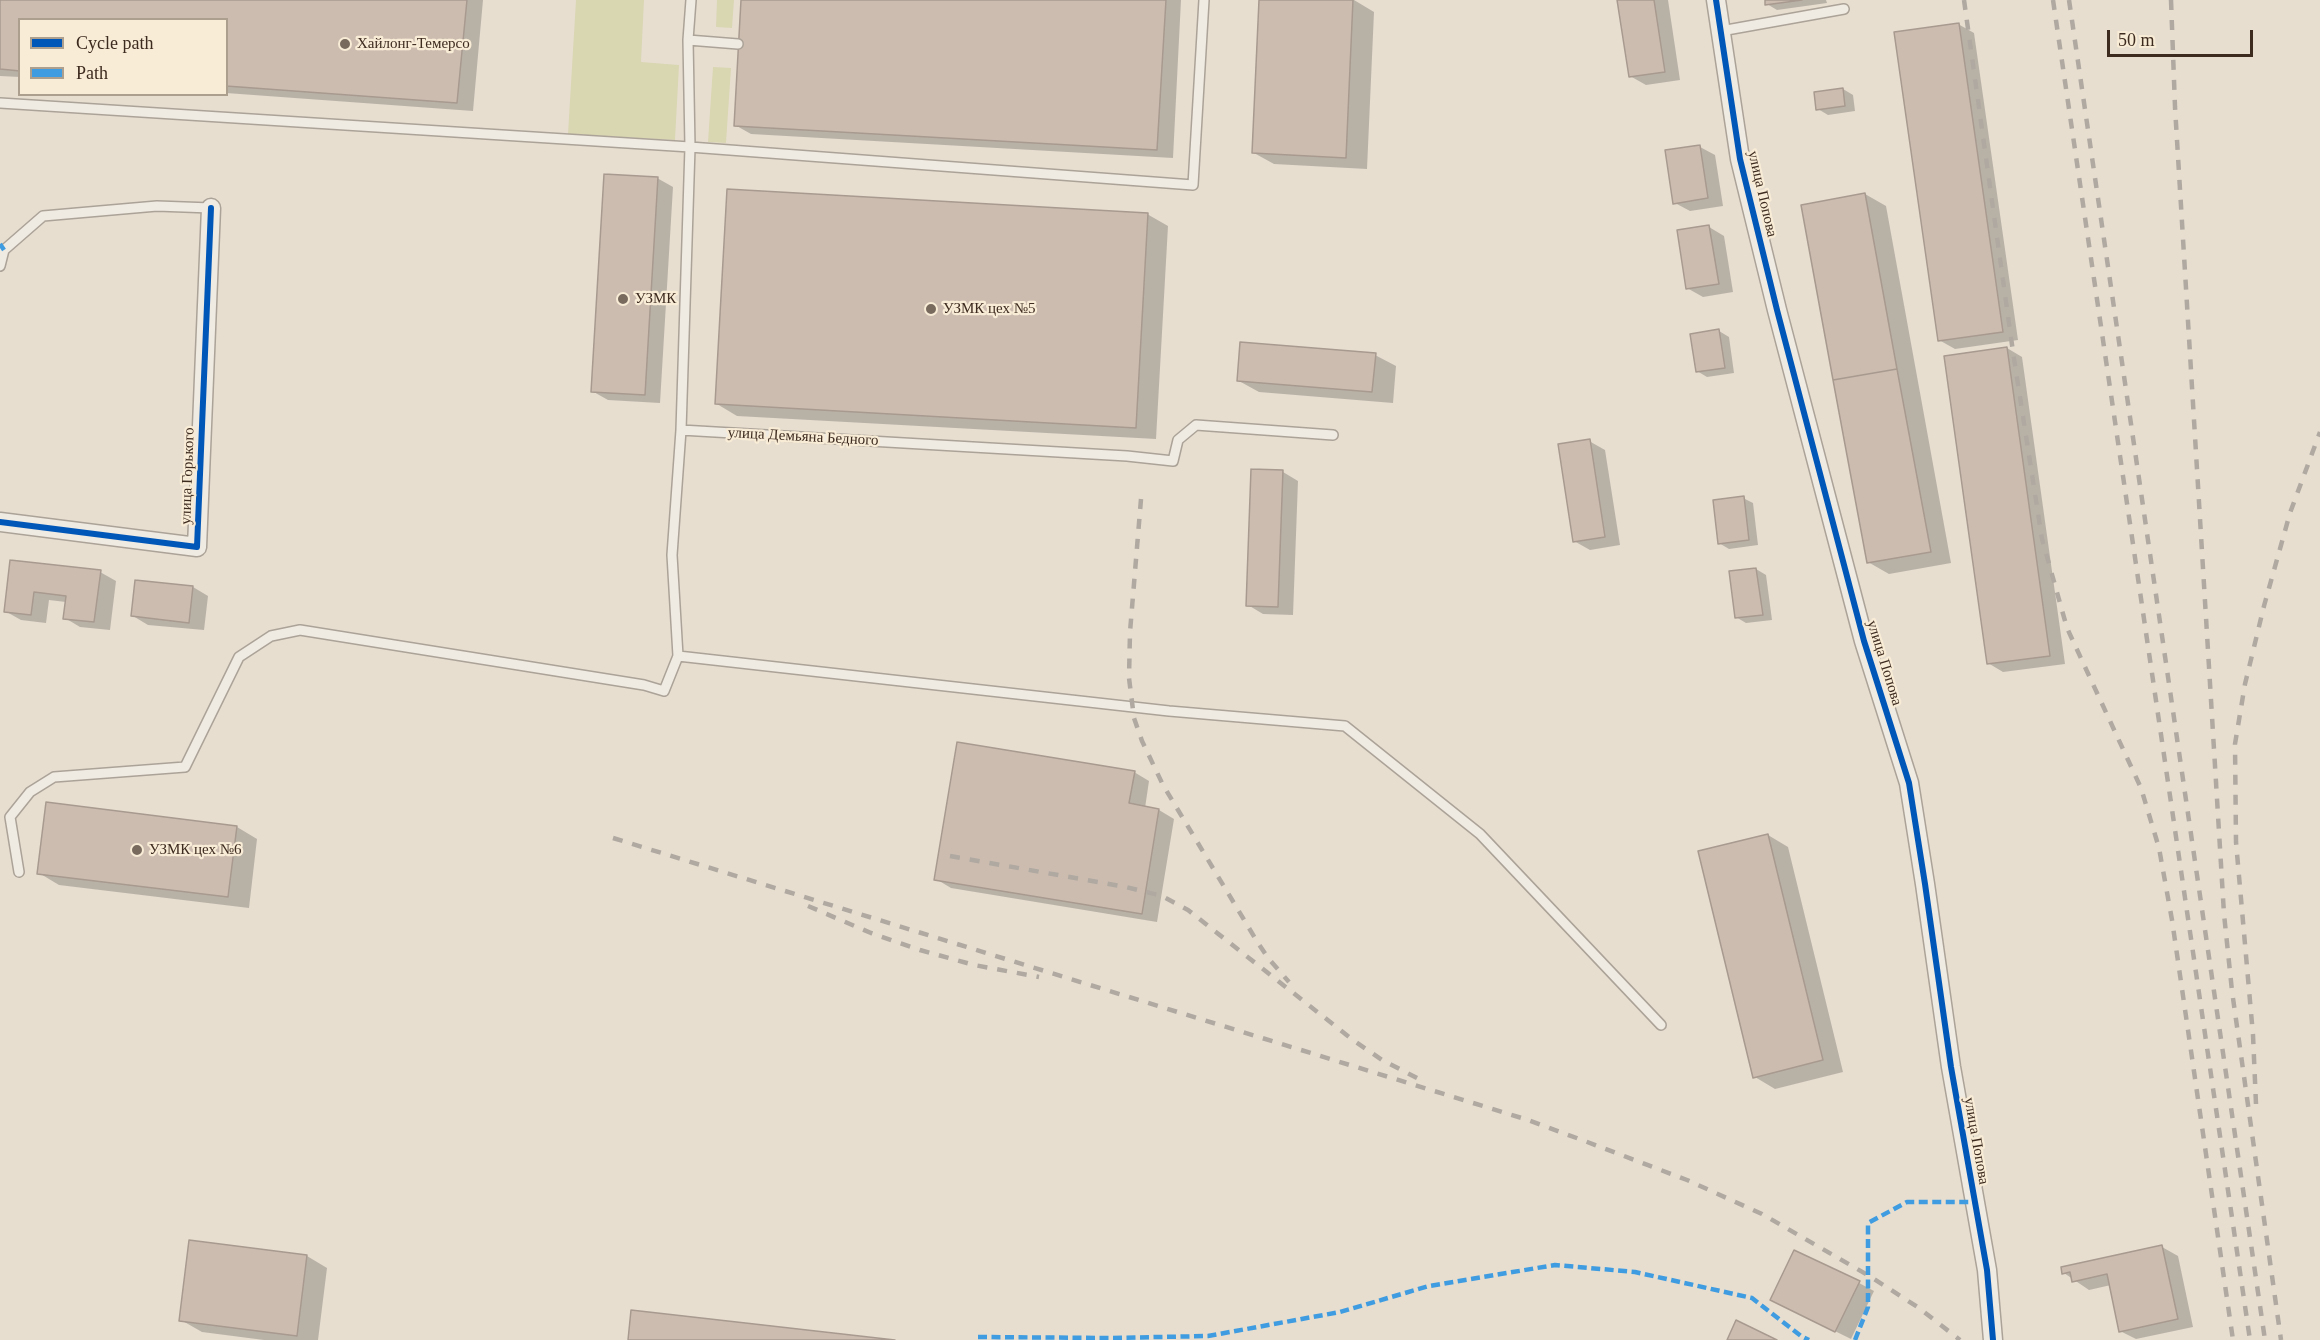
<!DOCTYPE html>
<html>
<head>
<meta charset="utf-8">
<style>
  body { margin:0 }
  #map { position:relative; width:2320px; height:1340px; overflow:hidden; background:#e7ded0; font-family:Georgia,serif }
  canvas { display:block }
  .legend { position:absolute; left:18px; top:18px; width:210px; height:78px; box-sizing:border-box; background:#f8ecd6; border:2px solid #ad9f8d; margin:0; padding:8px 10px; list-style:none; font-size:18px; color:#3d2b1f }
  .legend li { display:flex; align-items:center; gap:12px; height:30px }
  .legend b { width:30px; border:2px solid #ad9f8d }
  .scale { position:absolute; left:2107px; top:30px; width:146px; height:27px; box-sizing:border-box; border:3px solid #3d2b1f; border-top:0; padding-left:8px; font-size:18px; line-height:21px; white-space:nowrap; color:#3d2b1f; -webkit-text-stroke:4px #f8ecd6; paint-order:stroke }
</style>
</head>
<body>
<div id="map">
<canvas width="2320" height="1340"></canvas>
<ul class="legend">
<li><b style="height:8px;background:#0057b8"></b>Cycle path</li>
<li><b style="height:8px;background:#3f9ce0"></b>Path</li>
</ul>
<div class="scale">50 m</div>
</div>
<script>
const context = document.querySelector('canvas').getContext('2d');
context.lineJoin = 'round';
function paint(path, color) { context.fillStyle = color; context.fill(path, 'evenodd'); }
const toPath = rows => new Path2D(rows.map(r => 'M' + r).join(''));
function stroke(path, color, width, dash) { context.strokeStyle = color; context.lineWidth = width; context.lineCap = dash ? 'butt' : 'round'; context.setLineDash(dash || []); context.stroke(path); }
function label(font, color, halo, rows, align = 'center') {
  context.font = font + ' Georgia,serif'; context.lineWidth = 4.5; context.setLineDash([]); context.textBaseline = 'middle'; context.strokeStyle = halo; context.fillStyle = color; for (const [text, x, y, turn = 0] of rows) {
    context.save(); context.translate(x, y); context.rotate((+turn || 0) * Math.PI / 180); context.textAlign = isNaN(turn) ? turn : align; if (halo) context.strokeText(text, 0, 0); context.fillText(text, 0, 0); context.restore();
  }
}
paint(toPath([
  [576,0,644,0,641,62,679,65,675,140,568,134],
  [717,0,734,0,732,28,716,27],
  [713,67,731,68,726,143,708,142]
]), '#d9d6b2');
paint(toPath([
  [0,0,483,0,473,111,226,93,226,20,20,20,20,77,0,76],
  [742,0,1181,0,1173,158,751,134,735,125],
  [1261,0,1354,0,1374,12,1367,169,1274,164,1254,153],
  [1619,0,1668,0,1680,80,1646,85,1630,76],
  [1766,0,1826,0,1827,3,1777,10,1767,4],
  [1958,24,1974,33,2018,340,1955,349,1939,340],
  [1843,89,1853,95,1855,111,1828,115,1818,109],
  [1700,147,1715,155,1723,206,1690,211,1675,203],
  [657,178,673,187,660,403,608,400,592,391],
  [1865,194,1886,206,1951,563,1889,574,1868,562],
  [1147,214,1168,226,1156,439,737,416,717,404],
  [1709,227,1724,236,1733,292,1703,297,1687,288],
  [1719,331,1729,337,1734,373,1707,377,1697,371],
  [2007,348,2022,357,2065,664,2003,672,1988,663],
  [1375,355,1396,366,1393,403,1259,392,1239,381],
  [1589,441,1605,450,1620,545,1590,550,1574,541],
  [1283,472,1298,481,1293,615,1263,614,1248,605],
  [1743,498,1753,503,1758,545,1729,549,1719,543],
  [11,561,100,572,116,581,110,630,80,627,65,618,66,602,49,600,46,623,21,620,5,611],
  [1756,569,1766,575,1772,620,1746,623,1736,617],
  [193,587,208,596,204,630,148,625,133,616],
  [1134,772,1149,781,1145,808,1159,810,1174,819,1157,922,951,888,936,879],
  [237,827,257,839,249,908,59,885,39,873],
  [1768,835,1788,847,1843,1072,1775,1089,1755,1077],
  [2162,1247,2178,1256,2193,1327,2136,1339,2120,1331,2111,1285,2089,1290,2064,1273],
  [307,1256,327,1268,318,1340,264,1340,202,1332,181,1320],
  [1859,1283,1874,1291,1851,1339,1772,1300]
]), '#0003');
const building = toPath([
  [0,0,467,0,457,103,226,86,226,20,20,20,20,71,0,69,0,0],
  [741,0,1166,0,1157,150,734,126,741,0],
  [1259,0,1353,0,1346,158,1252,153,1259,0],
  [1617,0,1654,0,1665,72,1629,77,1617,0],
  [1765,0,1802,0,1765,5,1765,0],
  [1959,23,2003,332,1938,341,1894,32,1959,23],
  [1843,88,1845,106,1816,110,1814,92,1843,88],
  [1700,145,1708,198,1673,204,1665,150,1700,145],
  [604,174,658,177,645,395,591,392,604,174],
  [727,189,1148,213,1136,428,715,404,727,189],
  [1865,193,1897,369,1833,380,1801,205,1865,193],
  [1709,225,1719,284,1686,289,1677,230,1709,225],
  [1719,329,1725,368,1696,372,1690,334,1719,329],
  [1240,342,1376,353,1372,392,1237,381,1240,342],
  [2007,347,2050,656,1987,664,1944,356,2007,347],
  [1897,369,1931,552,1867,563,1833,380,1897,369],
  [1590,439,1605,537,1573,542,1558,444,1590,439],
  [1251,469,1283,470,1278,607,1246,606,1251,469],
  [1744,496,1749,540,1718,544,1713,500,1744,496],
  [10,560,101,570,94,622,63,619,66,596,34,592,31,615,4,612,10,560],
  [1756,568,1763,615,1735,618,1729,571,1756,568],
  [135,580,193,586,189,623,131,616,135,580],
  [957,742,1135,771,1129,803,1159,809,1142,914,934,880,957,742],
  [46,802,237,826,228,897,37,874,46,802],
  [1768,834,1823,1060,1753,1078,1698,851,1768,834],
  [189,1240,307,1255,297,1336,179,1321,189,1240],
  [2162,1245,2178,1319,2119,1332,2107,1274,2072,1282,2070,1272,2062,1274,2061,1267,2162,1245],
  [1794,1250,1860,1281,1835,1332,1770,1300,1794,1250],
  [631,1310,895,1340,628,1340,631,1310],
  [1736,1320,1777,1340,1727,1340,1736,1320]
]);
paint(building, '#ccbcb0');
stroke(building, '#a89a8f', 1.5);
const lane = toPath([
  [691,0,688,40,690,147,681,430,1127,456,1173,461,1178,440,1196,425,1333,435],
  [1721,31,1844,9],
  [688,40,738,44],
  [0,103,690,147,1193,185,1204,0],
  [0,266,4,250,43,216,157,206,211,208],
  [678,656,672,555,681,430],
  [19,872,10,817,30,792,54,777,185,767,239,657,271,636,300,630,644,685,664,691,678,656,1169,711,1345,726,1480,834,1661,1025]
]);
const street = toPath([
  [1716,0,1740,159,1777,310,1864,641,1909,783,1925,884,1951,1067,1987,1270,1993,1340],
  [0,522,197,547,211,208]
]);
stroke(lane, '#aca398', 12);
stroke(street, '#aca398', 21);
stroke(lane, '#efeae2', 9);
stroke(street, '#efeae2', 18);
stroke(toPath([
  [1964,0,2013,352,2042,539,2067,628,2141,788,2159,848,2172,920,2233,1340],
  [2053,0,2250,1340],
  [2069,0,2265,1340],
  [2171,0,2175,107,2224,914,2232,991,2281,1340],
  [1141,499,1130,632,1129,678,1134,718,1142,741,1163,785,1258,943,1268,958,1289,982],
  [613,838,1525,1119,1582,1140,1687,1180,1762,1214,1871,1277,1919,1308,1960,1340],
  [950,856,1126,887,1162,896,1188,910,1353,1040,1382,1060,1421,1080],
  [808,906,871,933,920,950,974,965,1039,977],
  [2256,1104,2253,1035,2236,842,2235,744,2245,684,2264,606,2290,513,2320,432]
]), '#afa9a1', 4.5, [10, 10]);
stroke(toPath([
  [0,244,4,250],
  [978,1337,1110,1338,1208,1336,1340,1312,1429,1286,1555,1265,1635,1272,1752,1298,1801,1336,1809,1340],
  [1855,1340,1868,1307,1868,1223,1907,1202,1974,1202]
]), '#3f9ce0', 4.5, [9, 4.5]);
stroke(toPath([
  [1716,0,1740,159,1777,310,1864,641,1909,783,1925,884,1951,1067,1987,1270,1993,1340],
  [0,522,197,547,211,208]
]), '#0057b8', 6);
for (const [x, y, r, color] of [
  [345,44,6,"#786a5d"],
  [623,299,6,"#786a5d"],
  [931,309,6,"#786a5d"],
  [137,850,6,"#786a5d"]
]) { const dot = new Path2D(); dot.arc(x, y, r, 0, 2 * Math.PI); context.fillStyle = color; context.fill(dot); stroke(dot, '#f8ecd6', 2); }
label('15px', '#3d2b1f', '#f8ecd6', [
  ["Хайлонг-Темерсо",357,44],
  ["УЗМК",635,299],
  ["УЗМК цех №5",943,309],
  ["УЗМК цех №6",149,850]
], 'left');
label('15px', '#3d2b1f', '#f8ecd6', [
  ["улица Попова",1762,194,77],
  ["улица Демьяна Бедного",803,437,3],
  ["улица Горького",188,476,-88],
  ["улица Попова",1884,663,73],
  ["улица Попова",1976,1141,80]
]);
</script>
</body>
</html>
